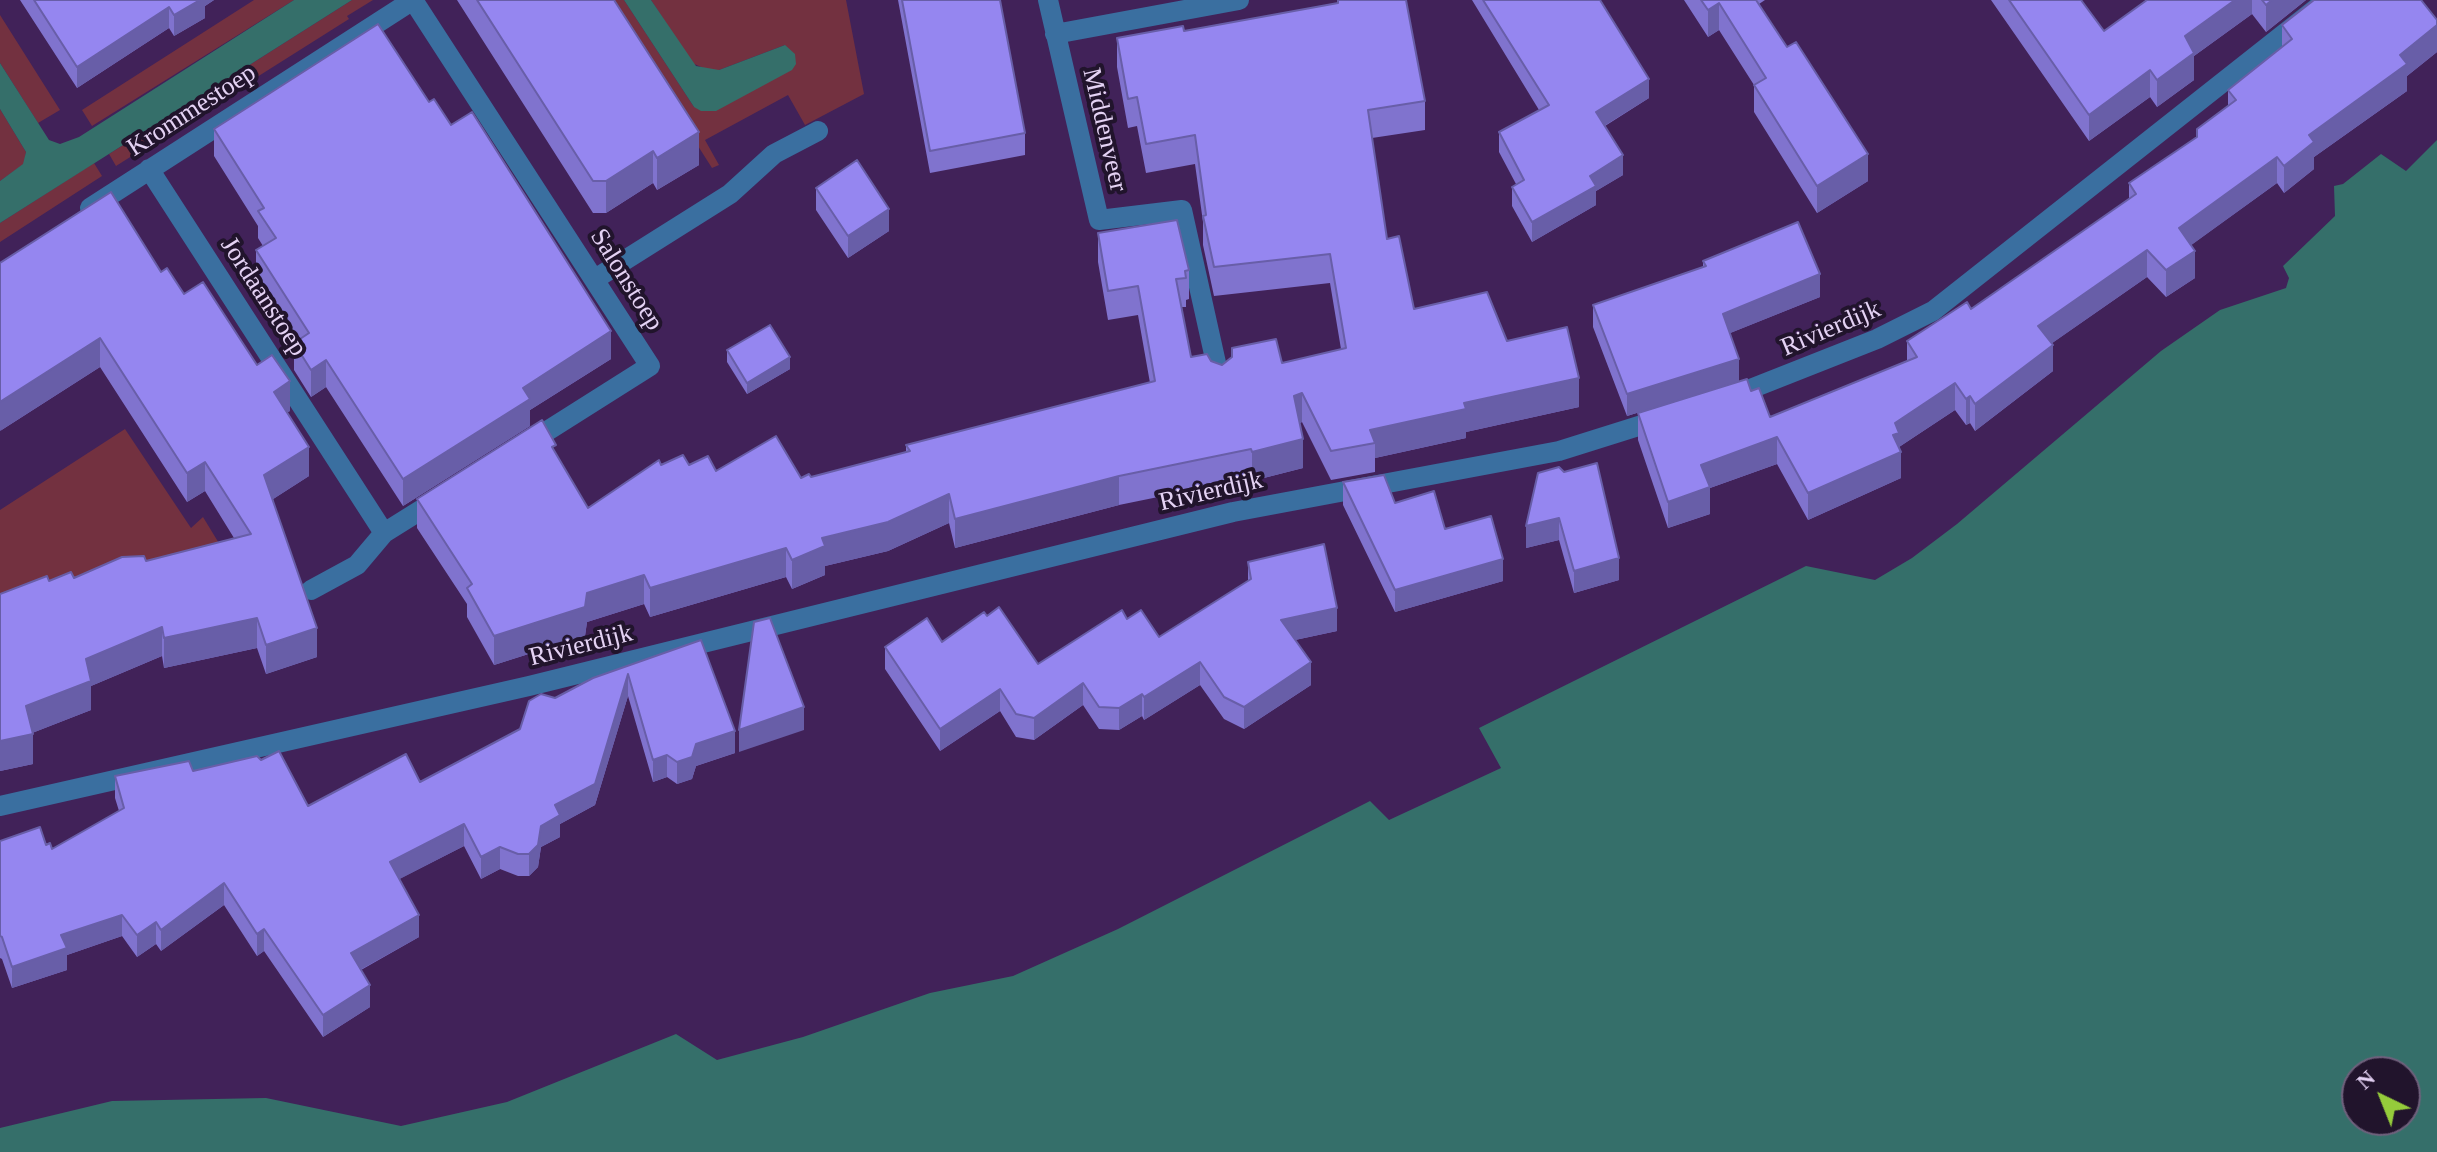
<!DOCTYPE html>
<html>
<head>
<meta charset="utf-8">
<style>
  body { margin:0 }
  #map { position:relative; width:2437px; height:1152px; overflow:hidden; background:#412259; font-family:Georgia,serif }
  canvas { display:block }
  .north { position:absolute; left:2341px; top:1056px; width:80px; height:80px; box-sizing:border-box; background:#21142c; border:2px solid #6f607c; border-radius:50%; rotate:317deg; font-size:22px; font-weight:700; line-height:32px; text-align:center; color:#e4d2f4 }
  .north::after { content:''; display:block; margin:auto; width:28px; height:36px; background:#95cc3b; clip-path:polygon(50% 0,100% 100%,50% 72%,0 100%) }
</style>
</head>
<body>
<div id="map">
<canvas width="2437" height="1152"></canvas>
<div class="north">N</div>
</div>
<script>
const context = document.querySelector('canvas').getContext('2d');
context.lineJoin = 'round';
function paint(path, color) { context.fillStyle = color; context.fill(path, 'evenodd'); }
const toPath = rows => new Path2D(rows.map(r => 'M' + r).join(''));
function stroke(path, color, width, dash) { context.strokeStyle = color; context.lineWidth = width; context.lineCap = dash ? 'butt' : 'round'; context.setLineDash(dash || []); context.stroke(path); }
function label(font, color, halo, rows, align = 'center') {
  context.font = font + ' Georgia,serif'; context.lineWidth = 8; context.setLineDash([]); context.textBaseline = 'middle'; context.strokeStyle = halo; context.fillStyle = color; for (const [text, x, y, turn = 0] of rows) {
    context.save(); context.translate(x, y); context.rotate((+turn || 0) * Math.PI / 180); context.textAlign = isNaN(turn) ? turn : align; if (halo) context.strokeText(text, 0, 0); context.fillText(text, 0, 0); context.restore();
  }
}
paint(toPath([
  [254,0,294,0,92,126,82,110],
  [352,0,373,0,347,16,349,19,116,166,109,154],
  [605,0,624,0,694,107,785,45,719,70,708,70,692,63,651,0,846,0,864,94,805,125,788,95,705,140,719,165,712,168],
  [0,15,60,110,38,123,0,63],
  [0,109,26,152,24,164,0,181],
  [94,163,102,176,0,242,0,223],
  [125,429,191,528,203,517,231,563,0,603,0,510]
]), '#733140');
paint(toPath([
  [294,0,352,0,0,223,0,181,23,164,26,152,0,109,0,63,49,140,60,144,79,137],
  [624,0,651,0,696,66,719,70,785,45,795,54,796,64,792,70,716,111,701,111,694,107],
  [2437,140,2437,1152,0,1152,0,1128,112,1101,266,1098,401,1126,507,1102,676,1034,717,1060,803,1037,930,993,1013,976,1118,929,1370,801,1389,820,1501,768,1479,728,1806,566,1875,580,1912,558,1957,524,2161,351,2220,310,2286,288,2289,278,2283,266,2335,216,2334,186,2343,184,2381,154,2406,171],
  [2357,1072,2405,1072,2405,1120,2357,1120]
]), '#356f6a');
stroke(toPath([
  [413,0,650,366,525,445],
  [1048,0,1099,220,1182,210,1220,381],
  [1055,34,1239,0],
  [149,169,384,533],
  [90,208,413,0],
  [595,279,730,194,774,154,818,131],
  [1725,399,1877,339,1933,311,2327,0],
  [311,590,357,565,384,533,440,498],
  [0,806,529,686,1233,512,1559,451,1664,418]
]), '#3a6fa0', 20);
paint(toPath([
  [20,0,214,0,205,6,205,18,174,36,169,28,77,88],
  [457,0,614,0,699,165,657,190,653,183,606,213,593,213],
  [898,0,1000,0,1025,133,1025,155,930,173],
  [1337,0,1406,0,1425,101,1425,130,1372,138,1387,239,1414,309,1507,341,1579,407,1466,432,1466,438,1375,458,1375,472,1331,480,1302,422,1300,423,1303,468,1252,481,1251,478,1119,505,955,548,949,523,888,551,825,566,825,575,792,589,786,577,650,617,644,604,587,622,585,636,494,665,467,617,467,604,417,528,417,499,556,454,588,508,661,465,689,465,716,471,801,478,811,477,906,452,906,445,1150,383,1138,315,1108,320,1098,262,1098,233,1189,270,1189,299,1186,300,1186,307,1181,307,1191,357,1222,365,1282,363,1341,349,1330,283,1214,296,1203,245,1203,222,1195,164,1146,173,1137,126,1128,128,1117,67,1117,38,1184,31,1337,3],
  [1472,0,1600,0,1649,98,1605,126,1623,175,1596,191,1596,205,1532,242,1512,206,1512,187,1516,184,1499,152,1499,132,1539,110],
  [1684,0,1765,0,1759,4,1868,181,1817,213,1754,112,1754,85,1719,30,1708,37],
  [1991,0,2081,0,2104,31,2148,0,2306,0,2266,32,2252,14,2194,56,2194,80,2157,107,2150,97,2089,141],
  [2437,20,2437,52,2407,76,2407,91,2314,157,2314,169,2284,193,2277,183,2191,245,2195,278,2166,297,2147,277,2052,343,2053,371,1975,431,1970,423,1966,425,1955,410,1899,447,1901,478,1808,520,1777,464,1710,488,1710,514,1668,528,1638,440,1638,413,1751,391,1770,417,1907,361,1907,341,1971,309,2129,199,2129,183,2197,137,2228,106,2228,90,2282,47,2282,25],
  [429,102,451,125,611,359,530,410,530,426,403,506,326,387,311,397,294,370,294,343,297,341,256,277,256,250,263,246,258,238,258,226,214,156,214,129],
  [816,188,889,231,848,258,816,210],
  [1703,261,1820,297,1730,333,1739,381,1627,416,1593,327,1593,305,1703,267],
  [161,272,257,365,290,411,287,412,309,476,273,499,317,657,266,674,257,648,164,668,162,656,91,686,91,710,32,733,33,764,0,771,0,594,49,581,74,578,146,561,234,538,205,491,187,502,100,367,0,431],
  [727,350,790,369,747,394,727,362],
  [1538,473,1619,580,1574,593,1559,540,1526,548],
  [1343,482,1395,503,1445,529,1503,581,1395,612,1343,505],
  [1248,562,1337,631,1295,640,1311,685,1244,729,1224,719,1200,685,1144,720,1142,716,1119,730,1099,729,1083,705,1034,740,1016,737,1000,711,940,751,885,669,885,647,942,642,987,616,1038,664,1127,619,1159,637,1248,581],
  [701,640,735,753,696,766,692,779,677,784,667,777,653,782,628,696,595,805,560,824,560,837,541,847,538,867,529,876,518,876,500,869,481,879,464,846,399,879,419,937,361,970,370,1007,323,1037,264,951,257,956,224,905,161,951,156,944,137,957,122,936,67,955,67,970,12,988,2,959,0,958,0,841,46,845,52,849,119,811,115,798,115,776,193,771,308,806,420,782,520,729,555,698]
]), '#8073ce');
paint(toPath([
  [200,0,214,0,205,6,205,18,174,36,174,15],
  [2235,0,2252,0,2252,14,2194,56,2194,80,2157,107,2157,80,2185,36],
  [2272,0,2306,0,2266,32,2266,5],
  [1719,3,1719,30,1708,37,1708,10],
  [169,7,169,28,77,88,77,67],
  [2437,25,2437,52,2407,76,2407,91,2314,157,2314,169,2284,193,2284,166,2309,135,2400,55],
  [2150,70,2150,97,2089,141,2089,115],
  [1649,79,1649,98,1596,131,1596,112],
  [699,132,699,165,657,190,657,158],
  [653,151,653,183,606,213,606,181],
  [1868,154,1868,181,1817,213,1817,186],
  [1623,155,1623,175,1596,191,1596,205,1532,242,1532,222,1590,176],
  [2277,157,2277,183,2179,254,2179,228],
  [889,209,889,231,848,258,848,236],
  [2147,250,2147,277,2038,353,2038,326],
  [2195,251,2195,278,2166,297,2166,270],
  [1820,274,1820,297,1723,336,1723,314],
  [611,331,611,359,530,410,530,426,403,506,403,479,523,388],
  [100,338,100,367,0,431,0,402],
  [2053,345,2053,371,1975,431,1975,404],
  [790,357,790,369,747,394,747,383],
  [1739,359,1739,381,1627,416,1627,394],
  [326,360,326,387,311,397,311,370],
  [1579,378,1579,407,1466,432,1466,438,1375,458,1375,443,1370,430,1464,403],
  [290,381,290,411,274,421,274,392],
  [1955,383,1955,410,1899,447,1901,452,1901,478,1808,520,1808,493,1895,423],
  [1302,393,1302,422,1294,425,1294,396],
  [1970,396,1970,423,1966,425,1966,399],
  [1777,437,1777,464,1710,488,1710,514,1668,528,1668,502,1701,465],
  [1303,439,1303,468,1252,481,1252,452],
  [309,447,309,476,264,505,264,475],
  [205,462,205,491,187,502,187,473],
  [1119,476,1119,505,955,548,955,519],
  [949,494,949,523,888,551,825,566,825,575,792,589,792,560,822,538],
  [1559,518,1559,540,1526,548,1526,526],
  [786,548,786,577,650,617,650,588],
  [1619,558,1619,580,1574,593,1574,571],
  [1503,559,1503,581,1395,612,1395,590],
  [644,575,644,604,587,622,585,636,494,665,494,636,587,593],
  [1337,608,1337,631,1281,643,1281,620],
  [257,618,257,648,164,668,164,638],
  [162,627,162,656,91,686,91,710,27,735,33,734,33,764,0,771,0,741,26,706,86,659],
  [317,628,317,657,266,674,266,645],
  [1200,662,1200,685,1144,720,1144,697],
  [1311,662,1311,685,1244,729,1244,707],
  [628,674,628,696,595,805,560,824,560,837,541,847,538,867,529,876,529,854,541,826,555,805],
  [1083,683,1083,705,1034,740,1034,718],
  [1000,689,1000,711,940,751,940,729],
  [1142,694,1142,716,1119,730,1119,708],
  [804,707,804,730,739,752,739,730],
  [735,731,735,753,696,766,692,779,677,784,677,762,696,744],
  [667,755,667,777,653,782,653,760],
  [464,824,464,846,390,884,390,862],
  [500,847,500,869,481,879,481,857],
  [224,883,224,905,161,951,161,930],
  [122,915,122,936,67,955,67,970,12,988,12,967,61,935],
  [419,915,419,937,351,975,351,953],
  [156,922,156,944,137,957,137,935],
  [264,929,264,951,257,956,257,934],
  [370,985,370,1007,323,1037,323,1015]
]), '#685ea8');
const building = toPath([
  [34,0,200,0,174,15,169,7,77,67,34,0],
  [477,0,614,0,699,132,657,158,653,151,606,181,593,181,477,0],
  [902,0,1000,0,1025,133,930,151,902,0],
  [1338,0,1406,0,1425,101,1368,110,1387,239,1399,236,1414,309,1487,292,1507,341,1567,327,1579,378,1464,403,1466,409,1370,430,1375,443,1331,451,1302,393,1294,396,1303,439,1252,452,1251,449,1119,476,955,519,949,494,888,522,822,538,825,546,792,560,786,548,650,588,644,575,587,593,585,607,494,636,467,588,472,584,417,499,542,420,556,445,552,447,588,508,659,460,661,465,683,455,689,465,708,456,716,471,776,436,801,478,809,474,811,477,910,451,906,445,1155,381,1138,286,1108,291,1098,233,1177,220,1189,270,1185,271,1186,278,1176,279,1191,357,1207,354,1211,361,1222,365,1232,357,1232,348,1276,339,1282,363,1346,348,1330,254,1214,267,1203,216,1206,215,1195,135,1146,144,1137,97,1128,99,1117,38,1183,26,1184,31,1338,3,1338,0],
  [1483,0,1600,0,1649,79,1596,112,1623,155,1590,176,1596,186,1532,222,1512,187,1524,180,1499,132,1549,105,1483,0],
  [1701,0,1756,0,1787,47,1796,42,1868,154,1817,186,1754,85,1766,78,1719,3,1708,10,1701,0],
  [2009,0,2081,0,2104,31,2147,0,2235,0,2185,36,2194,53,2157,80,2150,70,2089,115,2009,0],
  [2262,0,2272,0,2266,5,2262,0],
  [2314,0,2421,0,2437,20,2437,25,2400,55,2407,64,2309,135,2314,142,2284,166,2277,157,2179,228,2195,251,2166,270,2147,250,2038,326,2053,345,1975,404,1970,396,1966,399,1955,383,1895,423,1899,433,1893,435,1901,452,1808,493,1777,437,1701,465,1710,487,1668,502,1638,413,1747,379,1751,391,1759,388,1770,417,1917,357,1907,341,1967,302,1971,309,2136,194,2129,183,2197,137,2197,129,2236,100,2228,90,2292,39,2282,25,2314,0],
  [378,24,429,102,434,99,451,125,472,112,611,331,526,386,523,388,530,399,403,479,326,360,311,370,294,343,309,333,256,250,276,238,258,211,264,208,214,129,378,24],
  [857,160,889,209,848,236,816,188,857,160],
  [111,192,161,272,167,268,184,294,203,282,257,365,272,355,290,381,274,392,309,447,264,475,317,628,266,645,257,618,164,638,162,627,86,659,91,681,26,706,33,734,0,741,0,594,47,576,49,581,71,572,74,578,122,557,144,556,146,561,251,534,205,462,187,473,100,338,0,402,0,263,111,192],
  [1798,222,1820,274,1723,314,1739,359,1627,394,1593,305,1706,266,1703,261,1798,222],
  [770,325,790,357,747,383,727,350,770,325],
  [1597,463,1619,558,1574,571,1559,518,1526,526,1538,473,1559,467,1564,472,1597,463],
  [1384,475,1395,503,1434,491,1445,529,1491,516,1503,559,1395,590,1343,482,1384,475],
  [1324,544,1337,608,1281,620,1311,662,1244,707,1224,697,1200,662,1144,697,1142,694,1119,708,1099,707,1083,683,1034,718,1016,714,1000,689,940,729,885,647,927,618,942,642,984,612,987,616,999,607,1038,664,1122,610,1127,619,1141,610,1159,637,1251,579,1248,562,1324,544],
  [770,618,804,707,739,730,754,622,770,618],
  [701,640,735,731,696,744,692,757,677,762,667,755,653,760,628,674,595,784,555,805,560,815,541,826,538,845,529,854,518,854,500,847,481,857,464,824,390,862,419,915,351,953,370,985,323,1015,264,929,257,934,224,883,161,930,156,922,137,935,122,915,61,935,67,948,12,967,2,937,0,936,0,841,40,827,46,845,50,843,52,849,124,808,115,776,189,761,193,771,257,756,261,760,279,751,308,806,406,754,420,782,520,729,529,701,541,694,555,698,593,678,701,640]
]);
paint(building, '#9586f0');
stroke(building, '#685ea8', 2);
label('26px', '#e4d2f4', '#21142c', [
  ["Krommestoep",192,111,-33],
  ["Middenveer",1104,130,77],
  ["Salonstoep",626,280,58],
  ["Jordaanstoep",263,297,57],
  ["Rivierdijk",1831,329,-23],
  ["Rivierdijk",1211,492,-13],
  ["Rivierdijk",581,646,-14]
]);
</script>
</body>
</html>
